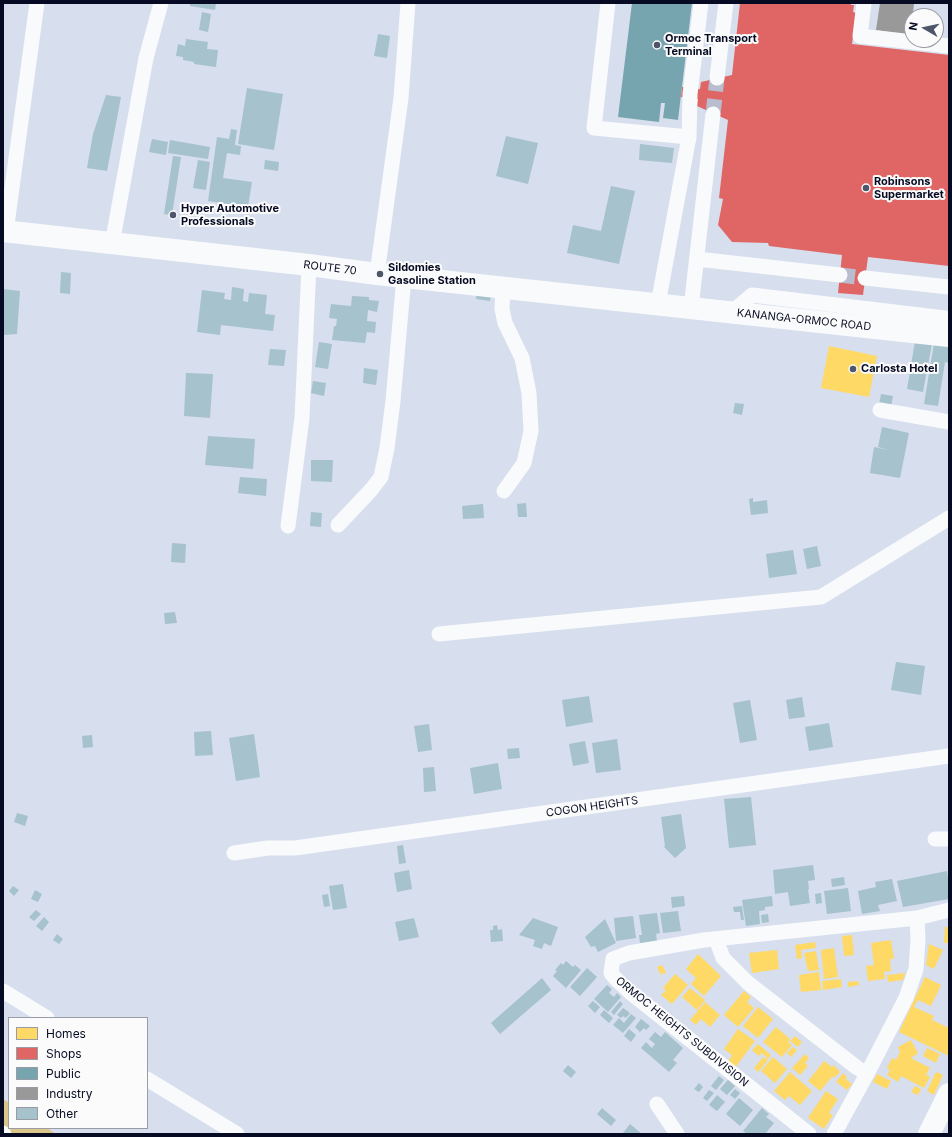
<!DOCTYPE html>
<html>
<head>
<meta charset="utf-8">
<style>
  body { margin:0 }
  #map { position:relative; width:952px; height:1137px; overflow:hidden; background:#d7deed; font-family:Inter,sans-serif }
  canvas { display:block }
  .frame { position:absolute; inset:0; border:4px solid #060b23; pointer-events:none }
  .legend { position:absolute; left:8px; top:1017px; width:140px; height:112px; box-sizing:border-box; background:#fbfbfb; border:1px solid #999ba5; margin:0; padding:5px 7px; list-style:none; font-size:12px; color:#060b23 }
  .legend li { display:flex; align-items:center; gap:8px; height:20px }
  .legend b { width:20px; border:1px solid #999ba5 }
  .north { position:absolute; left:904px; top:8px; width:40px; height:40px; box-sizing:border-box; background:#fbfbfb; border:1px solid #999ba5; border-radius:50%; rotate:279deg; font-size:11px; font-weight:700; line-height:16px; text-align:center; color:#060b23 }
  .north::after { content:''; display:block; margin:auto; width:14px; height:18px; background:#4f556a; clip-path:polygon(50% 0,100% 100%,50% 72%,0 100%) }
</style>
</head>
<body>
<div id="map">
<canvas width="952" height="1137"></canvas>
<div class="frame"></div>
<ul class="legend">
<li><b style="height:11px;background:#ffd966"></b>Homes</li>
<li><b style="height:11px;background:#e06666"></b>Shops</li>
<li><b style="height:11px;background:#76a5af"></b>Public</li>
<li><b style="height:11px;background:#999"></b>Industry</li>
<li><b style="height:11px;background:#a5c2cd"></b>Other</li>
</ul>
<div class="north">N</div>
</div>
<script>
const context = document.querySelector('canvas').getContext('2d');
context.lineJoin = 'round';
function paint(path, color) { context.fillStyle = color; context.fill(path, 'evenodd'); }
const toPath = rows => new Path2D(rows.map(r => 'M' + r).join(''));
function stroke(path, color, width, dash) { context.strokeStyle = color; context.lineWidth = width; context.lineCap = dash ? 'butt' : 'round'; context.setLineDash(dash || []); context.stroke(path); }
function label(font, color, halo, rows, align = 'center') {
  context.font = font + ' Inter,sans-serif'; context.lineWidth = 4; context.setLineDash([]); context.textBaseline = 'middle'; context.strokeStyle = halo; context.fillStyle = color; for (const [text, x, y, turn = 0] of rows) {
    context.save(); context.translate(x, y); context.rotate((+turn || 0) * Math.PI / 180); context.textAlign = isNaN(turn) ? turn : align; if (halo) context.strokeText(text, 0, 0); context.fillText(text, 0, 0); context.restore();
  }
}
paint(toPath([
  [3,1099,9,1103,9,1128,47,1128,56,1134,3,1134]
]), '#dbc689');
paint(toPath([
  [829,346,877,356,869,397,821,388],
  [945,927,949,927,949,943,944,943],
  [852,935,854,955,844,956,842,936],
  [891,940,894,959,890,959,891,971,884,972,885,979,868,981,866,966,874,965,871,943],
  [815,942,816,948,801,950,802,958,797,959,795,945],
  [929,944,943,950,934,969,926,965],
  [834,948,838,977,824,979,821,950],
  [777,950,779,969,752,973,749,953],
  [816,951,819,970,808,971,804,953],
  [698,954,721,976,704,996,691,984,696,978,686,969],
  [662,965,666,972,661,975,657,967],
  [819,972,821,990,801,992,799,975],
  [905,973,903,980,888,982,887,975],
  [675,974,688,985,672,1004,661,995,666,990,663,988],
  [925,977,941,985,931,1006,918,1000,914,1007,934,1016,932,1020,949,1028,949,1056,899,1032],
  [841,979,842,987,823,990,822,981],
  [858,981,859,985,848,987,848,982],
  [690,988,705,1000,697,1010,682,997],
  [744,991,751,997,747,1002,754,1008,738,1027,724,1015],
  [705,1002,720,1015,710,1027,701,1019,696,1025,690,1020],
  [758,1007,773,1019,758,1038,743,1026],
  [776,1027,790,1039,788,1042,792,1045,782,1057,763,1042],
  [738,1029,755,1041,735,1068,728,1062,732,1055,724,1049],
  [795,1036,802,1042,798,1047,790,1041],
  [911,1040,918,1053,911,1058,930,1068,926,1075,930,1077,924,1088,901,1076,898,1082,887,1075,890,1070,887,1068,892,1058,896,1060,900,1052,898,1047],
  [758,1044,771,1055,768,1059,762,1053,759,1056,752,1050],
  [793,1047,797,1050,791,1057,787,1053],
  [927,1048,940,1054,936,1063,923,1056],
  [805,1054,809,1058,805,1063,808,1066,800,1075,792,1068],
  [763,1057,768,1060,758,1072,754,1068],
  [773,1057,787,1069,775,1083,761,1071],
  [824,1061,832,1067,834,1065,840,1072,834,1078,833,1076,820,1091,808,1081],
  [790,1072,812,1091,800,1105,789,1096,785,1100,774,1091],
  [936,1072,943,1075,934,1095,927,1091],
  [843,1073,847,1077,846,1079,852,1084,847,1090,836,1082],
  [877,1074,891,1081,887,1089,873,1082],
  [915,1086,921,1089,918,1095,911,1092],
  [826,1091,838,1099,829,1113,833,1115,824,1129,808,1118]
]), '#ffd966');
paint(toPath([
  [740,3,851,3,851,5,854,5,853,12,856,13,852,44,949,55,949,266,868,257,863,295,838,293,842,255,769,246,768,243,732,242,718,225,723,199,719,198,728,120,697,106,698,99,681,97,682,87,700,89,701,82,732,75]
]), '#e06666');
paint(toPath([
  [632,3,692,3,678,120,663,118,665,103,661,103,659,122,618,117]
]), '#76a5af');
paint(toPath([
  [880,3,905,3,914,4,910,35,876,30]
]), '#999');
paint(toPath([
  [190,3,216,3,215,10,190,6],
  [202,12,211,14,208,32,199,30],
  [378,34,390,36,387,58,374,56],
  [186,39,208,42,207,49,218,50,216,67,194,64,194,62,183,60,183,57,176,56,178,44,185,46],
  [247,88,283,94,274,150,238,144],
  [106,95,121,97,107,171,87,168,93,134],
  [231,129,237,130,235,145,241,146,240,155,227,153,223,178,252,182,248,207,208,201,217,137,229,139],
  [506,136,538,143,528,184,496,176],
  [152,139,168,142,166,155,149,152],
  [170,140,210,147,208,159,168,153],
  [640,144,674,148,672,163,639,160],
  [173,156,181,157,172,215,164,214],
  [198,160,210,162,206,190,193,188],
  [265,160,279,162,278,171,264,169],
  [611,186,635,191,619,264,567,253,573,225,601,231],
  [61,272,71,273,70,294,60,293],
  [232,287,244,289,243,301,248,302,249,293,267,295,265,314,275,315,273,331,221,325,220,335,197,332,202,290,225,293,224,299,231,300],
  [3,289,20,291,17,334,3,335],
  [477,293,491,295,490,301,476,299],
  [352,296,369,297,369,300,379,301,377,312,368,310,367,321,376,322,375,333,367,332,365,343,332,340,334,326,336,326,337,319,329,318,331,304,351,306],
  [915,341,932,344,923,392,907,389],
  [319,342,332,344,328,369,315,367],
  [934,343,949,345,949,363,945,362,938,406,924,404],
  [270,349,286,350,284,366,268,365],
  [364,368,378,370,376,385,363,383],
  [186,373,213,374,210,418,184,416],
  [313,381,326,383,324,396,311,393],
  [881,394,893,396,891,407,879,405],
  [735,403,744,404,742,415,733,413],
  [882,427,909,433,900,478,870,473,874,447,889,450,878,447],
  [208,436,255,439,253,469,205,465],
  [311,460,333,460,332,482,311,481],
  [240,477,267,479,266,496,238,493],
  [753,498,753,502,767,500,768,513,751,515,749,499],
  [526,503,527,517,518,517,517,504],
  [483,504,484,518,463,519,462,506],
  [311,512,322,513,321,527,310,526],
  [172,543,186,544,185,563,171,562],
  [817,546,821,566,807,569,803,549],
  [793,550,797,574,769,578,766,554],
  [175,612,177,623,165,624,164,613],
  [896,662,925,666,921,695,891,690],
  [589,696,593,722,566,727,562,700],
  [802,697,805,717,789,719,786,700],
  [750,700,757,740,740,743,733,703],
  [829,723,833,747,809,751,805,727],
  [429,724,432,750,418,752,414,726],
  [211,731,213,755,195,756,194,732],
  [254,734,260,777,236,781,229,738],
  [92,735,93,747,83,748,82,736],
  [617,739,621,770,596,773,592,743],
  [585,741,589,763,573,766,569,744],
  [519,748,520,758,508,759,507,749],
  [498,763,502,789,474,794,470,768],
  [434,767,436,791,424,792,423,768],
  [751,797,756,845,729,848,724,799],
  [17,813,28,816,25,826,14,822],
  [681,814,686,848,675,858,664,847,665,846,661,817],
  [403,845,406,863,399,864,397,846],
  [813,865,815,880,808,881,809,889,808,890,810,903,790,906,788,892,775,894,773,870],
  [409,870,412,889,397,892,394,873],
  [947,871,949,884,949,899,903,907,897,881],
  [844,877,845,885,832,887,831,879],
  [892,879,897,901,878,905,880,911,862,914,858,891,876,887,875,882],
  [343,884,347,908,333,910,329,886],
  [13,886,19,890,14,896,9,891],
  [848,888,851,911,827,914,824,891],
  [35,890,42,894,38,902,31,899],
  [821,893,822,903,816,904,815,894],
  [328,894,330,906,324,907,322,895],
  [684,896,685,906,672,908,671,897],
  [772,896,773,906,765,907,765,910,759,911,760,924,746,926,742,900],
  [742,906,744,920,741,920,740,912,734,912,733,907],
  [36,910,41,914,34,921,29,917],
  [678,911,681,931,663,933,660,913],
  [657,913,660,933,656,934,657,941,640,943,639,935,642,935,639,915],
  [768,914,769,922,762,923,761,915],
  [633,916,636,938,616,941,614,918],
  [44,917,49,922,42,931,36,926],
  [414,918,419,937,399,941,395,922],
  [533,918,558,927,551,946,544,943,542,949,533,946,535,940,519,935],
  [605,919,616,943,598,952,595,946,591,947,585,937],
  [497,925,498,930,502,929,503,941,491,942,490,930,493,930,493,926],
  [57,934,63,939,59,944,53,940],
  [566,961,573,967,575,965,581,970,566,988,553,976,557,971,555,970,561,963,563,965],
  [587,968,597,977,580,996,570,987],
  [542,978,551,990,500,1034,491,1023],
  [607,985,612,989,609,993,614,997,617,993,621,997,608,1012,594,999],
  [593,1001,600,1007,595,1013,588,1006],
  [620,1001,623,1004,614,1015,611,1012],
  [623,1008,630,1013,626,1018,623,1016,621,1018,617,1015],
  [604,1010,613,1018,609,1023,600,1015],
  [631,1014,636,1018,623,1033,613,1025,619,1018,624,1023],
  [641,1019,650,1026,646,1030,644,1028,640,1032,635,1027],
  [629,1029,636,1035,631,1042,624,1036],
  [655,1032,661,1037,665,1032,683,1048,673,1060,677,1063,669,1072,641,1048,646,1042,652,1048,655,1044,649,1039],
  [568,1065,576,1072,571,1078,563,1071],
  [719,1076,724,1080,716,1090,711,1086],
  [728,1080,735,1086,727,1095,720,1089],
  [699,1083,703,1087,699,1092,694,1089],
  [735,1089,740,1093,735,1099,730,1095],
  [709,1090,714,1093,707,1101,703,1098],
  [717,1095,725,1102,717,1111,709,1105],
  [739,1098,753,1110,740,1126,726,1114],
  [602,1108,616,1120,611,1126,597,1114],
  [762,1108,769,1114,766,1117,774,1123,765,1134,747,1134,743,1131],
  [630,1124,642,1134,625,1134,623,1133]
]), '#a5c2cd');
stroke(toPath([
  [713,114,717,78],
  [840,275,865,278]
]), '#b8becf', 15, [15, 8]);
stroke(toPath([
  [608,3,594,128,689,137],
  [864,3,860,36,949,46],
  [717,78,726,3],
  [6,232,37,3],
  [112,244,146,58,161,3],
  [697,259,840,275],
  [377,274,401,98,408,3],
  [865,278,949,287],
  [503,287,502,309,505,323,522,358,529,393,531,431,524,463,504,491],
  [658,304,689,137,690,94,701,3],
  [691,308,713,114],
  [732,312,752,295,945,318,949,322],
  [880,410,949,422],
  [338,525,371,490,381,477,387,448,393,401,404,277],
  [288,526,302,418,309,265],
  [439,634,821,597,949,518],
  [935,839,949,839],
  [234,853,268,848,295,848,949,756],
  [716,939,723,958,748,983,856,1067,867,1074],
  [3,991,47,1018],
  [147,1079,237,1134],
  [657,1104,677,1134],
  [3,1133,4,1134],
  [809,1134,631,993,615,978,611,973,613,959,629,953,704,940,917,918,949,910],
  [834,1134,867,1074,906,998,916,969,918,940,917,918]
]), '#f9fafc', 15);
stroke(toPath([
  [3,231,309,265,377,274,949,336],
  [929,1134,949,1094]
]), '#f9fafc', 22);
for (const [x, y, r, color] of [
  [657,45,4,"#4f556a"],
  [866,188,4,"#4f556a"],
  [173,215,4,"#4f556a"],
  [380,274,4,"#4f556a"],
  [853,369,4,"#4f556a"]
]) { const dot = new Path2D(); dot.arc(x, y, r, 0, 2 * Math.PI); context.fillStyle = color; context.fill(dot); stroke(dot, '#fbfbfb', 1.5); }
label('bold 11px', '#060b23', '#fbfbfb', [
  ["Ormoc Transport",665,39],
  ["Terminal",665,52],
  ["Robinsons",874,182],
  ["Supermarket",874,195],
  ["Hyper Automotive",181,209],
  ["Professionals",181,222],
  ["Sildomies",388,268],
  ["Gasoline Station",388,281],
  ["Carlosta Hotel",861,369]
], 'left');
label('11px', '#060b23', '#fbfbfb', [
  ["ROUTE 70",330,268,7],
  ["KANANGA-ORMOC ROAD",804,320,6],
  ["COGON HEIGHTS",592,807,-8],
  ["ORMOC HEIGHTS SUBDIVISION",682,1032,39]
]);
</script>
</body>
</html>
